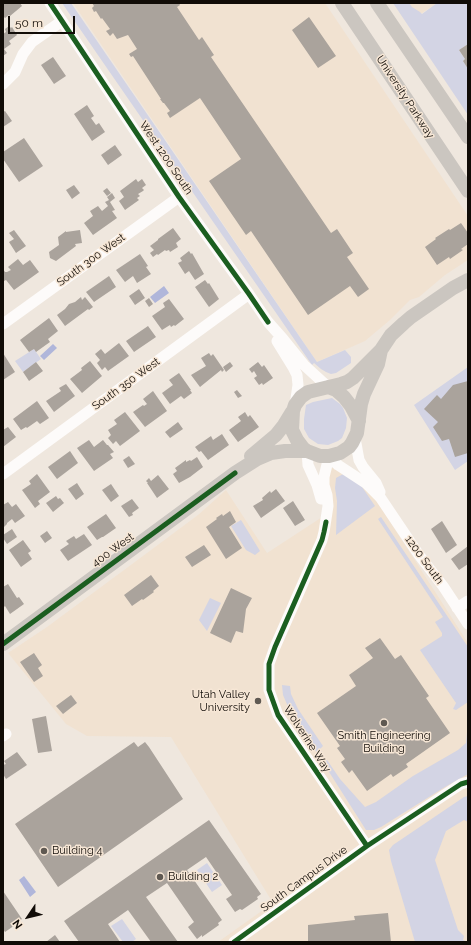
<!DOCTYPE html>
<html>
<head>
<meta charset="utf-8">
<style>
  body { margin:0 }
  #map { position:relative; width:471px; height:945px; overflow:hidden; background:#efe7de; font-family:Raleway,sans-serif }
  canvas { display:block }
  .frame { position:absolute; inset:0; border:4px solid #110c07; pointer-events:none }
  .north { position:absolute; left:8px; top:897px; width:40px; height:40px; -webkit-text-stroke:3px #f7e7d6; paint-order:stroke; rotate:235deg; font-size:11px; font-weight:700; line-height:16px; text-align:center; color:#110c07 }
  .north::after { content:''; display:block; margin:auto; width:14px; height:18px; background:#110c07; clip-path:polygon(50% 0,100% 100%,50% 72%,0 100%) }
  .scale { position:absolute; left:8px; top:16px; width:67px; height:18px; box-sizing:border-box; border:2px solid #110c07; border-top:0; padding-left:5px; font-size:12px; line-height:14px; white-space:nowrap; color:#110c07; -webkit-text-stroke:3px #f7e7d6; paint-order:stroke }
</style>
</head>
<body>
<div id="map">
<canvas width="471" height="945"></canvas>
<div class="frame"></div>
<div class="north">N</div>
<div class="scale">50 m</div>
</div>
<script>
const context = document.querySelector('canvas').getContext('2d');
context.lineJoin = 'round';
function paint(path, color) { context.fillStyle = color; context.fill(path, 'evenodd'); }
const toPath = rows => new Path2D(rows.map(r => 'M' + r).join(''));
function stroke(path, color, width, dash) { context.strokeStyle = color; context.lineWidth = width; context.lineCap = dash ? 'butt' : 'round'; context.setLineDash(dash || []); context.stroke(path); }
function label(font, color, halo, rows, align = 'center') {
  context.font = font + ' Raleway,sans-serif'; context.lineWidth = 3; context.setLineDash([]); context.textBaseline = 'middle'; context.strokeStyle = halo; context.fillStyle = color; for (const [text, x, y, turn = 0] of rows) {
    context.save(); context.translate(x, y); context.rotate((+turn || 0) * Math.PI / 180); context.textAlign = isNaN(turn) ? turn : align; if (halo) context.strokeText(text, 0, 0); context.fillText(text, 0, 0); context.restore();
  }
}
paint(toPath([
  [73,3,325,3,468,216,468,260,445,275,419,297,410,300,390,320,365,341,317,362],
  [393,3,437,3,407,23],
  [332,468,333,468,358,481,378,503,468,643,468,942,218,942,273,903,171,737,87,736,66,724,8,653,47,627,147,553,198,515,226,490,267,553,333,510,327,480]
]), '#f1e2d1');
paint(toPath([
  [62,3,71,3,317,362,345,350,351,357,351,363,336,373,331,374,326,372,321,369,314,363,312,365],
  [393,3,409,3,412,7,420,12,422,14,437,3,468,3,468,44,459,50,465,59,463,61,467,67,468,67,468,115],
  [34,349,41,359,23,372,15,361],
  [468,367,468,461,455,470,414,405],
  [332,398,340,404,343,408,347,418,346,428,342,438,338,441,328,445,318,444,309,438,304,429,304,419,306,405,313,402],
  [345,473,356,478,375,506,336,535,337,501,335,488,336,478],
  [381,517,468,647,468,702,456,710,453,709,456,703,420,650,442,636,442,633,435,622,443,617,378,519],
  [241,520,260,551,255,555,246,550,231,526],
  [210,598,221,603,207,631,199,620],
  [282,685,290,686,291,694,298,709,323,746,320,749,323,754,340,779,365,807,376,802,413,776,458,750,466,743,468,722,468,774,445,787,381,827,374,830,366,830,289,709,283,695],
  [468,796,468,822,464,820,446,831,435,860,458,930,464,936,463,940,468,942,415,942,391,861,389,850,393,845,464,797],
  [207,863,222,885,212,892,197,870],
  [122,919,136,939,132,942,123,942,111,926]
]), '#d3d4e4');
paint(toPath([
  [164,286,169,293,155,303,150,297],
  [53,344,57,348,44,360,40,356],
  [24,876,36,892,30,897,19,880]
]), '#b0b6da');
paint(toPath([
  [3,3,20,3,22,6,10,16,9,15,5,18,3,16],
  [92,3,179,3,180,5,177,7,199,40,202,37,214,55,211,57,331,233,337,229,353,253,347,257,369,289,358,297,350,286,308,315,251,231,246,235,209,181,241,159,200,98,170,118,167,113,170,111,164,103,163,103,160,99,161,99,133,56,131,57,129,54,137,49,128,35,117,39,113,33,110,36,106,31,110,29,102,18,101,19,96,11,94,12,92,8,94,6],
  [309,17,336,56,318,68,292,30],
  [9,26,11,28,12,27,17,35,9,41,11,44,4,49,7,53,3,56,3,34,6,32,5,29],
  [468,44,468,69,463,61,465,59,459,50],
  [53,57,66,76,54,84,41,65],
  [87,105,94,116,91,118,96,125,99,123,105,132,92,141,74,114],
  [5,111,12,121,3,127,3,112],
  [24,138,43,166,19,182,3,159,3,152],
  [115,145,122,155,108,165,101,155],
  [136,179,138,182,142,179,146,185,142,188,144,190,143,191,138,194,140,196,137,198,139,200,125,210,119,201,124,197,120,191],
  [74,185,80,193,72,199,66,190],
  [107,188,111,193,107,196,103,191],
  [112,193,115,198,110,202,115,210,112,211,117,218,93,235,84,223,93,216,90,211,98,206,102,211,108,206,105,202,109,200,107,197],
  [461,223,468,233,468,244,461,249,463,250,450,259,449,257,437,265,425,247,436,239,435,238,449,229,450,230],
  [173,228,181,239,176,243,178,247,170,252,169,250,166,251,165,250,158,255,157,254,153,257,150,253,154,250,150,246,158,240,158,239],
  [14,230,26,246,16,253,9,242,14,239,9,233],
  [80,230,82,243,75,244,76,246,56,261,50,258,49,252,59,245,58,237,66,231,66,232],
  [189,251,191,254,192,253,204,274,195,280,189,271,185,274,178,263,182,261,180,258],
  [140,254,148,266,146,267,151,274,137,283,133,276,125,282,116,270],
  [18,259,23,265,30,260,39,272,14,290,6,280,4,281,3,280,3,269,5,272,7,272,11,270,8,267],
  [109,276,116,287,94,302,86,292],
  [205,280,208,284,209,283,219,299,209,307,195,287],
  [139,289,145,298,135,305,129,296],
  [81,297,82,300,85,297,93,307,89,310,88,309,65,326,57,315,65,309,69,304,75,302],
  [149,298,153,304,149,307,145,301],
  [169,299,184,319,175,326,174,325,171,327,170,325,162,330,152,316,165,307,163,303],
  [49,318,58,331,48,339,50,342,36,352,34,349,29,352,20,340],
  [148,326,156,337,134,352,126,341],
  [119,343,129,356,108,371,105,367,102,370,97,363,100,360,95,354,101,349,105,354],
  [3,353,15,372,3,380],
  [209,353,211,356,213,354,224,370,222,372,221,370,200,387,191,375,206,366,201,358],
  [90,361,102,376,82,393,70,379,82,370,81,368],
  [36,362,43,371,29,381,23,372],
  [230,362,233,366,226,372,223,367],
  [258,362,262,367,264,365,273,378,263,385,262,383,259,385,254,378,257,376,254,371,252,373,249,369],
  [179,373,191,390,190,390,192,393,184,399,181,396,170,404,162,393,173,385,169,380],
  [468,381,468,453,455,457,449,439,442,441,433,427,438,422,424,409,437,395,441,399,453,385],
  [66,384,75,396,54,412,46,401,61,391,59,388],
  [237,390,242,396,238,398,234,392],
  [153,391,167,411,145,427,133,412,143,405,144,406,147,404,143,399],
  [37,401,49,418,40,424,37,421,27,428,26,427,21,430,13,419],
  [125,412,140,431,120,446,116,441,113,444,108,438,111,435,108,430,117,424,114,420],
  [245,412,248,417,250,415,259,427,238,442,229,430,241,421,238,417],
  [178,422,183,429,170,438,165,432],
  [8,427,16,437,3,447,3,430],
  [222,434,229,445,208,460,201,451,199,452,195,447,211,436,213,440],
  [89,440,94,447,103,440,107,445,108,445,114,452,110,454,113,458,94,471,77,448],
  [70,451,78,463,57,479,48,467],
  [129,456,135,464,128,468,123,460],
  [197,457,203,467,190,477,179,483,173,474,177,471,175,468,186,460,186,462,190,460,191,461],
  [37,474,50,492,38,501,40,504,35,508,22,490,31,484,29,481],
  [158,475,169,489,157,498,147,483,148,483,146,481,149,478,151,481],
  [77,483,84,494,76,500,68,489],
  [111,484,119,496,111,502,102,490],
  [276,489,285,501,261,518,253,506,263,500,262,498,270,491,271,493],
  [56,496,58,499,60,498,64,503,53,512,46,503],
  [132,499,139,508,132,513,133,515,129,517,121,506],
  [293,501,305,520,295,526,283,508],
  [8,502,12,507,16,504,25,516,15,523,12,519,7,523,7,524,3,528,3,505],
  [230,511,236,522,229,527,242,548,226,559,206,527,217,519,216,518,222,514,223,516],
  [106,514,116,528,103,537,102,537,97,540,87,527],
  [442,521,457,545,446,553,431,529],
  [12,529,17,537,7,544,3,538,3,535],
  [47,531,52,538,45,543,40,536],
  [84,534,92,545,68,561,60,550,69,544,66,541,74,536,76,539],
  [23,540,31,551,28,553,32,559,21,567,9,550],
  [204,545,211,555,192,567,185,557],
  [468,546,468,564,459,570,451,559],
  [151,575,159,586,153,591,154,592,143,600,142,599,132,606,124,595],
  [8,584,17,598,19,597,24,604,10,614,5,606,3,608,3,587],
  [231,588,252,598,246,609,243,633,236,631,231,643,210,633],
  [380,638,395,659,401,655,429,696,426,698,450,733,406,764,408,767,393,777,391,774,367,791,352,770,349,773,341,762,345,759,337,748,340,746,317,713,356,686,349,675,373,658,365,648],
  [34,653,42,665,38,668,43,676,34,682,20,662],
  [71,695,77,703,63,714,56,706],
  [46,716,52,751,38,753,32,719],
  [134,742,138,747,145,742,149,747,183,799,58,887,15,824],
  [17,752,27,765,6,779,3,774,3,765,6,764,4,761],
  [209,820,261,894,257,897,258,899,242,910,240,909,235,912,226,899,232,895,206,857,187,870,222,920,218,923,219,925,202,937,202,935,197,939,188,927,194,922,167,883,146,897,178,942,151,942,128,910,108,924,120,942,90,942,89,941,88,942,79,942,64,921],
  [3,891,22,919,17,922,18,923,5,932,3,929],
  [388,913,391,942,308,942,308,925,355,920,354,916],
  [55,935,60,942,46,942]
]), '#aaa39c');
stroke(toPath([
  [50,3,179,197,249,294,268,322,283,339,304,365,328,387],
  [3,84,15,72,23,54,32,42,62,21],
  [3,324,179,197],
  [277,341,293,367,297,375,298,385,295,405],
  [355,438,359,460,363,467,376,483,380,492],
  [307,451,308,465,317,485,321,499],
  [329,456,324,477,324,485,327,495,328,506,324,532,322,540,275,647,269,664,269,690,278,715,367,846],
  [329,456,338,465,367,484,380,497,419,555,443,586,468,624],
  [3,474,249,294],
  [457,608,468,601],
  [3,736,6,734],
  [234,942,367,846,461,784,468,782]
]), '#fdfbfa', 11);
stroke(toPath([
  [342,3,468,191],
  [377,3,468,137],
  [381,350,378,364,364,394,361,404,357,433,352,443,349,447,340,453,329,456,320,456,307,451,303,448,297,440,292,430,293,411,295,405,301,397,308,392,341,384,347,382,353,378,381,350,391,335,404,323,411,317,453,288,468,280],
  [328,387,336,390,344,397,351,406,359,421],
  [251,456,276,435,284,425,292,412],
  [3,644,235,473,257,459,271,453,285,451,307,451]
]), '#cbc6c0', 14);
stroke(toPath([
  [50,3,179,197,249,294,268,322],
  [326,522,324,532,322,540,275,647,269,664,269,690,278,715,367,846],
  [3,644,235,473],
  [234,942,367,846,461,784,468,782]
]), '#1b5e20', 5);
for (const [x, y, r, color] of [
  [258,701,4,"#5f5952"],
  [384,723,4,"#5f5952"],
  [44,851,4,"#5f5952"],
  [160,877,4,"#5f5952"]
]) { const dot = new Path2D(); dot.arc(x, y, r, 0, 2 * Math.PI); context.fillStyle = color; context.fill(dot); stroke(dot, '#f7e7d6', 1.5); }
label('11px', '#110c07', '#f7e7d6', [
  ["University Parkway",405,97,57],
  ["West 1200 South",166,158,56],
  ["South 300 West",91,260,-36],
  ["South 350 West",126,384,-36],
  ["400 West",113,550,-36],
  ["1200 South",424,560,54],
  ["Wolverine Way",307,739,57],
  ["South Campus Drive",304,879,-36]
]);
label('11px', '#110c07', '#f7e7d6', [
  ["Utah Valley",250,695,"right"],
  ["University",250,708,"right"],
  ["Smith Engineering",384,736,"center"],
  ["Building",384,749,"center"],
  ["Building 4",52,851],
  ["Building 2",168,877]
], 'left');
</script>
</body>
</html>
